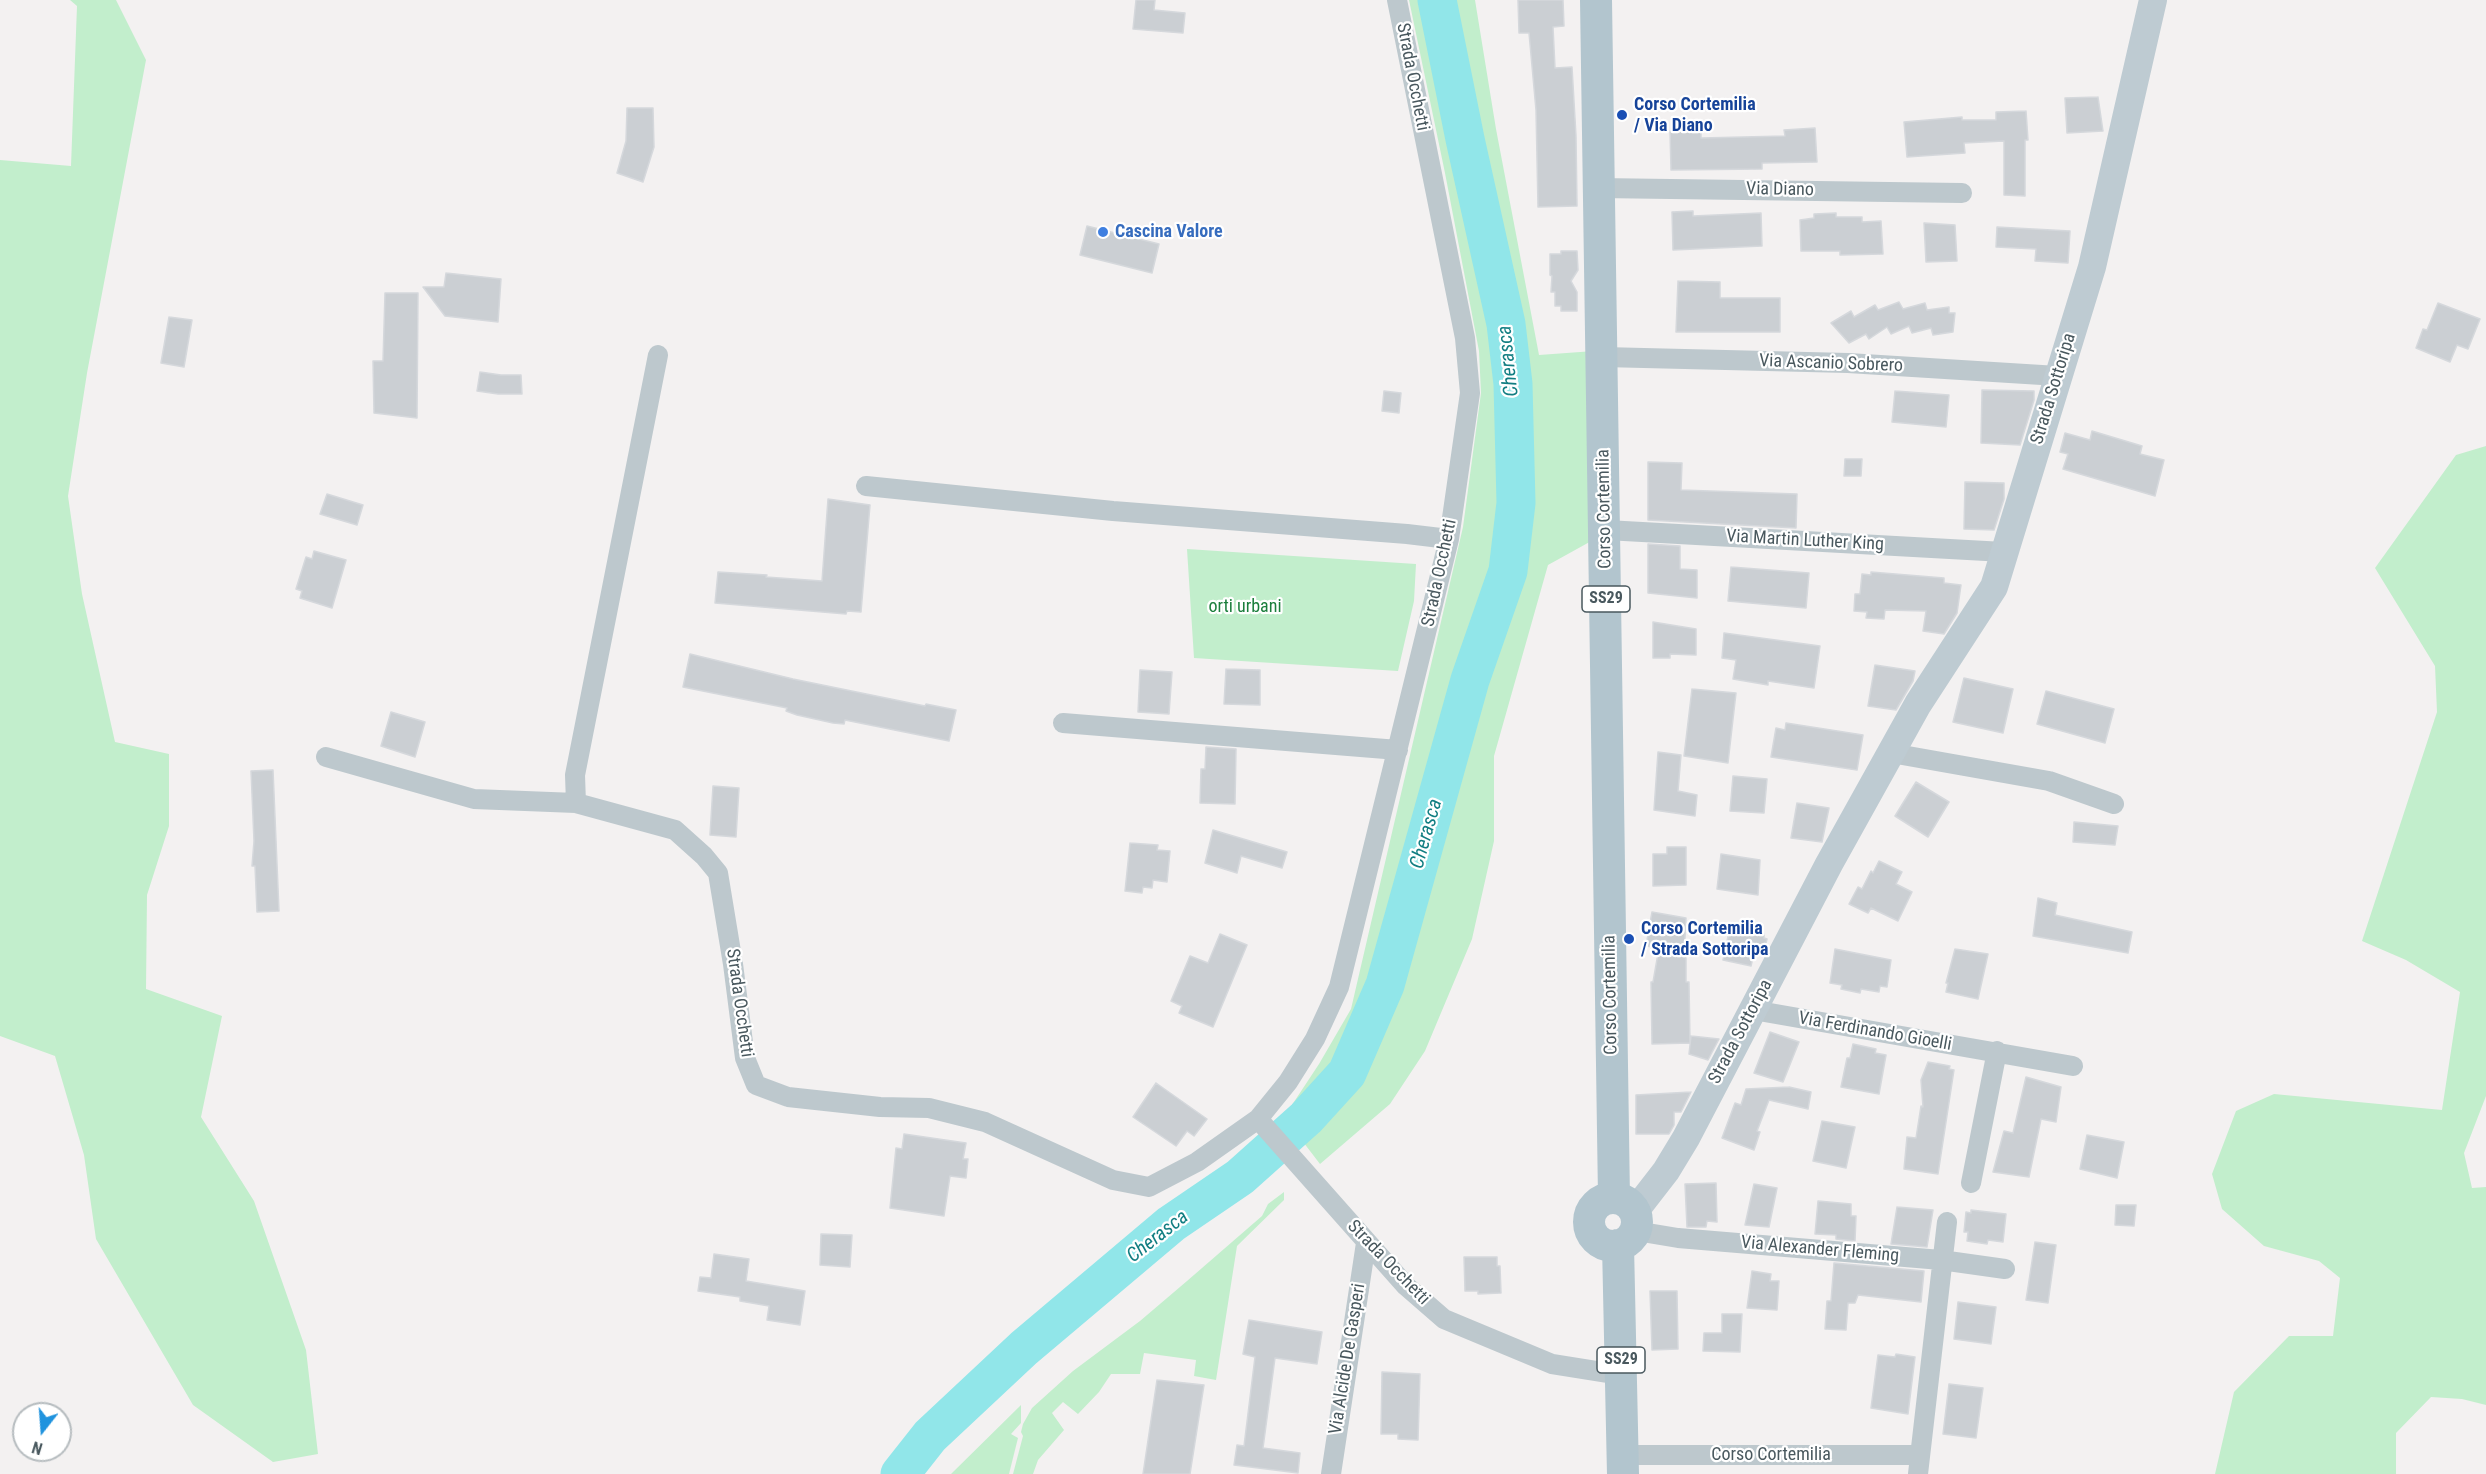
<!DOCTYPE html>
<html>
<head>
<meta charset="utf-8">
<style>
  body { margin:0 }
  #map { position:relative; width:2486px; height:1474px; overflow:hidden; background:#f3f1f1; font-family:"Roboto Condensed",sans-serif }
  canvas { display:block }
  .north { position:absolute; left:12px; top:1402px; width:60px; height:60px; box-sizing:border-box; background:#fff; border:2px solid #b6bcbf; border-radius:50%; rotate:197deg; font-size:16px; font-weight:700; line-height:24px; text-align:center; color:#49585e }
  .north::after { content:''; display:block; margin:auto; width:21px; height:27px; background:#2093de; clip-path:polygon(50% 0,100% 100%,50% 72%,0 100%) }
</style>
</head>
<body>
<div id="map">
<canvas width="2486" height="1474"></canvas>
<div class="north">N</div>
</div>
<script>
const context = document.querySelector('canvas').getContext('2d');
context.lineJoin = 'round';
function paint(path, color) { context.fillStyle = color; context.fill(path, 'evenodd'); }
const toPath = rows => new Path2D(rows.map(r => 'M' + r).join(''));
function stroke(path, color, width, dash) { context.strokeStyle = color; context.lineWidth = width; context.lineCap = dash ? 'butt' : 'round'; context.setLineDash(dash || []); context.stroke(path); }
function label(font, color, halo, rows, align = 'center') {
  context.font = font + ' "Roboto Condensed",sans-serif'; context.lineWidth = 4.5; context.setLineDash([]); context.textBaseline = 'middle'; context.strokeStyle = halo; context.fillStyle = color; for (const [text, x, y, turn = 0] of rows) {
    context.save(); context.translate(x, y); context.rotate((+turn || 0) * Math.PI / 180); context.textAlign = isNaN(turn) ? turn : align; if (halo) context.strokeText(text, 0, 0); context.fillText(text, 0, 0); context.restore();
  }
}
paint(toPath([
  [70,0,116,0,146,60,87,373,68,496,82,594,115,742,169,754,169,826,147,895,146,989,222,1016,201,1117,254,1201,306,1350,318,1454,273,1462,193,1405,96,1239,84,1155,55,1056,0,1036,0,160,71,166,77,6],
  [1409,0,1475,0,1496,129,1539,355,1594,351,1595,539,1548,565,1494,756,1494,841,1472,939,1425,1051,1390,1104,1320,1164,1284,1117,1319,1064,1351,1009,1463,527,1481,393,1479,351,1445,173],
  [2486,446,2486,1096,2464,1153,2472,1188,2486,1187,2486,1405,2462,1399,2431,1397,2396,1433,2396,1474,2215,1474,2234,1392,2289,1336,2333,1336,2340,1278,2319,1261,2264,1246,2222,1209,2212,1174,2236,1111,2274,1094,2442,1110,2460,992,2406,960,2362,941,2437,712,2435,666,2375,568,2456,455],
  [1187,549,1416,564,1414,601,1398,671,1194,658],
  [1284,1192,1284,1200,1237,1246,1216,1380,1194,1376,1196,1360,1144,1353,1140,1374,1111,1374,1099,1392,1078,1414,1063,1402,1052,1413,1064,1430,1038,1460,1033,1474,1013,1474,1023,1436,1021,1432,1023,1424,1032,1408,1073,1371,1140,1321,1187,1281,1262,1216,1268,1204],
  [1021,1405,1021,1423,1011,1434,1018,1438,1009,1474,951,1474]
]), '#c2eecc');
stroke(toPath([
  [900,1474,930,1436,1024,1348,1171,1224,1240,1177,1306,1118,1347,1073,1385,985,1470,680,1508,571,1516,503,1513,384,1506,324,1465,139,1437,0]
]), '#91e6e9', 39);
const building = toPath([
  [1136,0,1155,0,1154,10,1185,13,1183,33,1133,29,1136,0],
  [1518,0,1563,0,1564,26,1553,27,1555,68,1572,67,1576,136,1577,206,1538,207,1536,110,1529,33,1519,33,1518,0],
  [2098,97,2103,131,2067,133,2065,98,2098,97],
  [627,108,653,108,654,147,643,182,617,173,626,141,627,108],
  [2026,111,2028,140,2025,140,2025,196,2004,195,2004,141,1964,143,1965,153,1907,157,1904,122,1962,117,1962,120,1996,120,1996,112,2026,111],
  [1815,128,1817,162,1762,163,1762,169,1671,170,1670,131,1701,130,1701,138,1785,136,1784,130,1815,128],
  [1693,211,1693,216,1761,213,1762,246,1673,250,1672,212,1693,211],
  [1836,213,1836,217,1862,217,1862,222,1881,221,1883,254,1840,255,1840,251,1801,251,1800,220,1814,218,1814,214,1836,213],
  [1924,223,1955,225,1957,261,1926,262,1924,223],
  [1087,226,1159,244,1152,273,1080,255,1087,226],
  [1997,227,2070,231,2068,263,2035,261,2036,249,1996,247,1997,227],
  [1561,251,1577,251,1578,270,1571,281,1577,292,1577,311,1561,311,1561,306,1555,306,1555,292,1551,292,1552,276,1550,275,1550,254,1561,254,1561,251],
  [446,273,501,279,498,322,445,316,423,287,444,287,446,273],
  [1678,281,1720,282,1720,298,1780,298,1780,332,1676,332,1678,281],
  [385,293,418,293,417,418,374,413,373,361,383,361,385,293],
  [1899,302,1903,309,1925,303,1927,310,1949,307,1949,313,1955,313,1953,332,1933,335,1931,328,1912,333,1909,326,1891,334,1887,327,1869,339,1866,334,1849,343,1831,323,1851,311,1854,317,1875,305,1878,310,1899,302],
  [2438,303,2480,319,2468,349,2457,345,2450,362,2416,348,2423,329,2427,330,2438,303],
  [169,317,192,320,184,367,161,363,169,317],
  [480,372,501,375,521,375,522,394,498,394,477,391,480,372],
  [1982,390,2034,391,2034,400,2020,445,1981,443,1982,390],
  [1384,391,1401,393,1399,413,1382,411,1384,391],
  [1895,391,1949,395,1946,427,1892,422,1895,391],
  [2092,431,2142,446,2140,454,2164,460,2155,496,2063,469,2068,454,2060,452,2065,433,2090,440,2092,431],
  [1845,459,1862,459,1861,476,1844,476,1845,459],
  [1648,462,1682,463,1681,490,1797,494,1796,528,1648,520,1648,462],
  [1965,482,2004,483,2004,499,1994,530,1964,529,1965,482],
  [327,494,363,505,357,525,320,514,327,494],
  [828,499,870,505,861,612,847,611,846,614,715,603,718,572,767,575,766,577,822,581,828,499],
  [1648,544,1680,546,1680,569,1697,570,1697,598,1648,593,1648,544],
  [314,551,346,560,332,608,300,598,302,591,296,589,306,557,312,559,314,551],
  [1731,567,1809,573,1806,608,1728,601,1731,567],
  [1871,572,1944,578,1944,583,1961,585,1957,613,1944,634,1923,631,1926,611,1885,610,1884,619,1866,618,1867,612,1854,611,1855,594,1860,594,1862,574,1871,575,1871,572],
  [1653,622,1696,629,1696,655,1670,654,1670,658,1653,658,1653,622],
  [1724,633,1820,646,1814,688,1768,681,1768,685,1733,679,1736,660,1722,658,1724,633],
  [690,654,793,679,925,706,926,704,956,710,949,741,845,720,844,724,833,723,797,715,786,711,787,708,683,687,690,654],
  [1875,665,1915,671,1913,681,1896,710,1868,706,1875,665],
  [1226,669,1260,670,1260,705,1224,704,1226,669],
  [1140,670,1172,672,1169,714,1138,712,1140,670],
  [1964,678,2013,689,2003,733,1953,722,1964,678],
  [1692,689,1736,693,1728,763,1684,756,1692,689],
  [2046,691,2114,709,2105,743,2037,724,2046,691],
  [391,712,425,722,415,757,381,746,391,712],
  [1786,723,1863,735,1857,770,1771,757,1776,728,1785,730,1786,723],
  [1206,747,1236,749,1235,804,1200,803,1201,769,1205,769,1206,747],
  [1658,752,1681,755,1678,791,1697,795,1695,816,1654,810,1658,752],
  [273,770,279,911,257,912,255,866,252,866,254,841,251,771,273,770],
  [1733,776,1767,779,1764,813,1730,811,1733,776],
  [1916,782,1949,802,1928,837,1895,816,1916,782],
  [713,786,739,788,736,837,710,835,713,786],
  [1797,803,1829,808,1822,842,1791,838,1797,803],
  [2074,822,2118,826,2115,845,2073,842,2074,822],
  [1213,830,1287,852,1282,868,1241,856,1237,873,1205,863,1213,830],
  [1130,843,1158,845,1157,850,1170,851,1167,882,1153,880,1152,888,1143,887,1142,893,1125,891,1130,843],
  [1667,847,1686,847,1686,885,1653,886,1653,854,1667,854,1667,847],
  [1721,854,1760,860,1758,895,1717,889,1721,854],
  [1879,861,1902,872,1896,884,1912,892,1898,921,1871,908,1868,913,1849,904,1858,887,1862,889,1871,871,1873,873,1879,861],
  [2038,898,2057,903,2055,915,2132,932,2128,953,2033,936,2038,898],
  [1652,912,1686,918,1684,957,1686,957,1686,982,1689,982,1690,1043,1652,1044,1651,982,1653,982,1659,948,1646,946,1652,912],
  [1730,927,1764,934,1764,938,1767,939,1763,955,1754,953,1751,966,1723,960,1730,927],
  [1220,934,1247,945,1213,1027,1179,1013,1182,1006,1171,1001,1190,956,1208,963,1220,934],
  [1835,949,1891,960,1887,987,1880,986,1879,992,1861,989,1860,993,1841,989,1842,985,1830,983,1835,949],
  [1955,949,1988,954,1978,999,1946,992,1948,983,1946,983,1955,949],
  [1770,1032,1799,1042,1783,1082,1754,1073,1770,1032],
  [1691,1036,1719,1039,1708,1060,1689,1054,1691,1036],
  [1853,1044,1876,1049,1875,1053,1886,1055,1879,1094,1841,1087,1847,1058,1850,1058,1853,1044],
  [1928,1062,1950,1066,1949,1069,1954,1070,1938,1174,1904,1169,1907,1137,1916,1138,1921,1106,1923,1107,1921,1080,1928,1062],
  [2026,1077,2061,1087,2056,1122,2041,1119,2029,1177,1993,1172,2004,1131,2013,1133,2026,1077],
  [1156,1083,1207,1119,1194,1136,1187,1131,1176,1146,1133,1117,1156,1083],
  [1789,1087,1811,1092,1808,1109,1769,1100,1757,1131,1760,1132,1754,1150,1722,1138,1735,1103,1741,1105,1746,1089,1789,1087],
  [1691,1092,1681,1112,1674,1112,1674,1125,1669,1134,1636,1134,1636,1095,1691,1092],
  [1822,1121,1855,1127,1846,1168,1813,1161,1822,1121],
  [904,1134,966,1143,963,1159,968,1159,966,1178,950,1176,944,1216,890,1208,896,1148,902,1149,904,1134],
  [2087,1135,2124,1142,2117,1178,2080,1169,2087,1135],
  [1716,1183,1717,1222,1707,1221,1706,1227,1687,1227,1685,1184,1716,1183],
  [1754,1184,1777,1188,1769,1227,1745,1225,1754,1184],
  [1818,1201,1851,1204,1851,1216,1856,1216,1855,1241,1836,1239,1836,1235,1815,1234,1818,1201],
  [2116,1205,2136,1205,2134,1226,2115,1225,2116,1205],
  [1897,1207,1933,1210,1927,1247,1891,1244,1897,1207],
  [1971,1210,2006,1214,2003,1242,1988,1240,1987,1244,1967,1241,1968,1232,1964,1232,1966,1212,1971,1213,1971,1210],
  [821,1234,852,1235,850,1267,820,1265,821,1234],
  [2035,1242,2056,1245,2048,1303,2026,1300,2035,1242],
  [714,1254,749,1259,746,1281,805,1291,800,1325,767,1320,769,1306,740,1301,740,1297,698,1291,700,1277,711,1278,714,1254],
  [1464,1257,1497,1257,1497,1266,1500,1266,1501,1293,1478,1294,1478,1291,1465,1291,1464,1257],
  [1834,1263,1924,1271,1921,1302,1858,1295,1855,1303,1848,1303,1846,1330,1825,1329,1827,1301,1831,1301,1834,1263],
  [1752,1271,1771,1274,1770,1281,1779,1281,1777,1310,1747,1308,1752,1271],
  [1650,1291,1677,1291,1678,1349,1652,1350,1650,1291],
  [1958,1302,1996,1307,1991,1344,1954,1339,1958,1302],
  [1722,1314,1742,1314,1740,1352,1703,1351,1704,1333,1722,1333,1722,1314],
  [1249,1320,1322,1332,1317,1364,1275,1358,1263,1448,1300,1453,1298,1473,1234,1465,1237,1445,1244,1446,1255,1357,1243,1354,1249,1320],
  [1896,1354,1915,1357,1908,1414,1871,1408,1878,1355,1895,1357,1896,1354],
  [1382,1372,1420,1374,1418,1440,1398,1439,1398,1434,1381,1434,1382,1372],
  [1157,1380,1204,1385,1190,1474,1143,1474,1157,1380],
  [1949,1384,1983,1388,1976,1438,1943,1434,1949,1384]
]);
paint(building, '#cbcfd3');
stroke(building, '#d5d8dc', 1.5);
stroke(toPath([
  [1598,188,1962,193],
  [1603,357,1848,363,2058,376],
  [866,486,1113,511,1407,534,1449,539],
  [1606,530,2004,552],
  [1063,723,1398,750],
  [1891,753,2049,781,2114,804],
  [326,757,474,799,576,803,675,830,704,856,718,873,733,964,745,1058,756,1085,788,1097,880,1107,929,1108,985,1122,1113,1180,1149,1187,1197,1162,1258,1119,1288,1082,1315,1039,1339,987,1449,539,1470,393,1465,338,1397,0],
  [576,803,575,775,658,355],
  [1753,1010,2073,1066],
  [1258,1119,1406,1286,1444,1319,1552,1364,1621,1375],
  [1971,1183,1997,1051],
  [1636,1231,1678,1238,1941,1260,2005,1269],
  [1623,1455,1920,1455],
  [1331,1474,1366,1243],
  [1918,1474,1947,1222]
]), '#bdc8cd', 20);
stroke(toPath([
  [1635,1211,1666,1171,1686,1138,1829,864,1918,704,1994,587,2092,267,2153,0]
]), '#becbd2', 28);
stroke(toPath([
  [1596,0,1614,1197],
  '1589 1222a24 24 0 1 1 48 0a24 24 0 1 1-48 0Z',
  [1618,1245,1623,1474]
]), '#b2c5ce', 32);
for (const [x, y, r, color] of [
  [1622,115,6,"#1a4fb4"],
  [1103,232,6,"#3f7fe0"],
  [1629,939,6,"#1a4fb4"]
]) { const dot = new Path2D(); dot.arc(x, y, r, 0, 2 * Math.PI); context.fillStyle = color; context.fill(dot); stroke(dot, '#fff', 2); }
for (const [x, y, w] of [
  [1606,599,48],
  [1621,1360,48]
]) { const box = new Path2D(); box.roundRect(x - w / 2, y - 13, w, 26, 4.5); context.fillStyle = '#fff'; context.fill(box); stroke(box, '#49585e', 1.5); }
label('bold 16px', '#49585e', null, [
  ["SS29",1606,599],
  ["SS29",1621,1360]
]);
label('18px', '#49585e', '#fff', [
  ["Strada Occhetti",1412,77,79],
  ["Via Diano",1780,190,1],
  ["Via Ascanio Sobrero",1831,364,2],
  ["Strada Sottoripa",2054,389,-73],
  ["Corso Cortemilia",1605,509,-91],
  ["Via Martin Luther King",1805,541,3],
  ["Strada Occhetti",1440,573,-78],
  ["Corso Cortemilia",1611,995,-91],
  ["Strada Occhetti",739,1003,82],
  ["Strada Sottoripa",1741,1032,-62],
  ["Via Ferdinando Gioelli",1875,1032,10],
  ["Via Alexander Fleming",1820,1250,5],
  ["Strada Occhetti",1388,1263,46],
  ["Via Alcide De Gasperi",1348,1359,-81],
  ["Corso Cortemilia",1771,1455]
]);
label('bold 18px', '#164399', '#fff', [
  ["Corso Cortemilia",1634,105],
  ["/ Via Diano",1634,126],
  ["Corso Cortemilia",1641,929],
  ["/ Strada Sottoripa",1641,950]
], 'left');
label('bold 18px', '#366cbe', '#fff', [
  ["Cascina Valore",1115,232]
], 'left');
label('18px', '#1b7e3c', '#fff', [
  ["orti urbani",1245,607]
]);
label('italic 20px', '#127e82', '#fff', [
  ["Cherasca",1509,361,-96],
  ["Cherasca",1427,834,-74],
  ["Cherasca",1158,1237,-38]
]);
</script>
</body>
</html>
